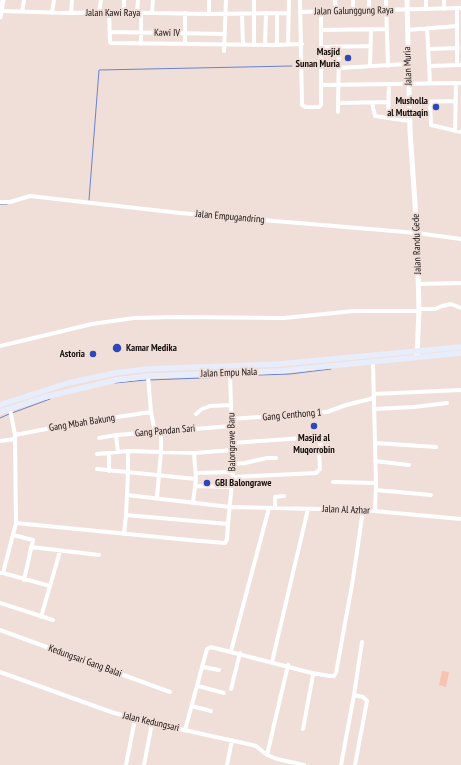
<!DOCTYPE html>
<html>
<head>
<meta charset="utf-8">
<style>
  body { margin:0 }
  canvas { display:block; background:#f0ded8 }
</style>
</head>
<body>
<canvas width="461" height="765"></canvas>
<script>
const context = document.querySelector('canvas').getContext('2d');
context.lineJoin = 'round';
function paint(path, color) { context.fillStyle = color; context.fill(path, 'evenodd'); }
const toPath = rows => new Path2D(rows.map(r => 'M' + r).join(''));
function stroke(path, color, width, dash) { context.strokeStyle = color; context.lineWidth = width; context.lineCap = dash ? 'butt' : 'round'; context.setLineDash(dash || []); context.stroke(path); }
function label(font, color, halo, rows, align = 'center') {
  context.font = font + ' "PT Sans Narrow",sans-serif'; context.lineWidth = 4; context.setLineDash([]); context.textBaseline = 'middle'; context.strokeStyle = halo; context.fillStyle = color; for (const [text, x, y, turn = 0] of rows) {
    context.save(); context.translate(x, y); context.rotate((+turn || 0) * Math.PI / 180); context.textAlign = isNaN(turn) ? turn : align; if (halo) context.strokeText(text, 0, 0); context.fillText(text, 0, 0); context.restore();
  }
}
paint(toPath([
  [442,671,449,672,446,687,439,685]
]), '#f8c3b0');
stroke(toPath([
  [89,200,99,70,292,66],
  [0,204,7,204],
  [231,376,290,374,331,369],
  [149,380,228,377],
  [115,383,146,380],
  [12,413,50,399],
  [0,418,9,414]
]), '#6983cd', 1);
stroke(toPath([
  [254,0,254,45],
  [300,0,302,105,305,107,319,107,321,105,321,12],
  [335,0,336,12],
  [353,0,353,11],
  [369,0,369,11],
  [386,0,388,66],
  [426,0,426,9],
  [444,0,444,9],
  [1,11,71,13,99,12,209,14,289,13],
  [22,12,24,0],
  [99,12,101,0],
  [109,12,110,42,111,43,273,45,302,44],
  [300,12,461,8],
  [52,13,54,0],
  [71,13,72,0],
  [124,13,124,0],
  [137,13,138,0],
  [141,13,141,44],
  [152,13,153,0],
  [185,13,185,44],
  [277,13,277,44],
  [209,14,209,0],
  [242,14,243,45],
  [427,28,430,83],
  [321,30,387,29],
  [407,30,457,26],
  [110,32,225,34],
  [288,44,289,0],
  [265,45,266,13],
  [321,47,370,46],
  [429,49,458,48],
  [224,51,226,0],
  [457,65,457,8],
  [370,66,371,30],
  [430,66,461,65],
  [302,67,321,66],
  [339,68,407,64],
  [321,85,461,83],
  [409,102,456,101],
  [430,102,431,125,461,132],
  [338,103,388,102],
  [372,103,375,116,409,121],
  [338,112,339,47],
  [388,118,389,84],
  [455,131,456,83],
  [0,202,10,202,30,196,180,213,417,233,461,239],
  [418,284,461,283],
  [419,309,435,309,442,306,451,304,461,308],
  [0,346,92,324,134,318,178,317,284,318,354,311,419,311],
  [373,362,376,483,375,511],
  [148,376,151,412,155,432],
  [374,394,461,390],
  [374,409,414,407,447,403],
  [196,414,202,409,210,406,231,405],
  [231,419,315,413,327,412,346,405,374,398],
  [15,435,77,423,151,412],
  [116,435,118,452],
  [99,438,116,435,232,426],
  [0,441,15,439],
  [232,443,317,437,318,438,321,446,319,453,320,469,316,473,233,477],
  [375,443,436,447],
  [128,451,128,472,126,515,228,524],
  [97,454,128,451,194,453,233,450],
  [375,461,409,465],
  [233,464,245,463,267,458,276,458],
  [97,469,196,479],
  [109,471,109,453],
  [196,473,233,472],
  [333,482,376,483],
  [195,486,232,487],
  [376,490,431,495],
  [127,495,230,507,363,510,461,519],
  [157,497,161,452,161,432],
  [193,502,196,479,194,453],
  [275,508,275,497,284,496],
  [16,523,189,540,225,543,227,539,228,524,233,472,230,373],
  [124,534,126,515],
  [13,535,33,540,24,580],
  [31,547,99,555],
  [0,573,3,573,16,523,15,435,10,409],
  [3,573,50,586,60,551],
  [0,603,53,620],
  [41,617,50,586],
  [0,630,170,692],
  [231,651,269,508],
  [272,662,308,509],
  [203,667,219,670],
  [0,672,114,713,152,723,248,744,256,746,267,755,277,759,304,765],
  [312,673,330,676,334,676,336,673,353,579,363,510],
  [198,686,224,693],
  [231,689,240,653],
  [354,695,362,642],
  [192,706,211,711],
  [185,730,207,649,211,647,312,673,313,675,303,729],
  [267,755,288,665],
  [126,765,135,719],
  [144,765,152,723],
  [227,765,232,740],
  [341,765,354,695,363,697,367,701,355,765]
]), '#fff', 4);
stroke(toPath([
  [407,0,410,131,417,233,419,311,417,355],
  [0,17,3,0]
]), '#fff', 5);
stroke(toPath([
  [0,405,68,383,115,373,147,369,279,364,461,347],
  [0,412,45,397,116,380,148,376,279,371,461,353]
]), '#e8edfb', 5.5);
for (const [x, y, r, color] of [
  [348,58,4,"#2d47b8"],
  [436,107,4,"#2d47b8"],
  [117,348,5,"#2d47b8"],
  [93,354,4,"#2d47b8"],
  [314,426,4,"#2d47b8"],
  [207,483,4,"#2d47b8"]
]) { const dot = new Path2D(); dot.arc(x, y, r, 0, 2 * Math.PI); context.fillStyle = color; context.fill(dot); stroke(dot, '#f0ded8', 1.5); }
label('10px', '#150f0d', '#f0ded8', [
  ["Jalan Galunggung Raya",354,11,-1],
  ["Jalan Kawi Raya",113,13],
  ["Kawi IV",167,33,1],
  ["Jalan Muria",408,66,-92],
  ["Jalan Empugandring",230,217,5],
  ["Jalan Randu Gede",417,244,-92],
  ["Jalan Empu Nala",229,373,-2],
  ["Gang Centhong 1",292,415,-5],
  ["Gang Mbah Bakung",82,423,-9],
  ["Gang Pandan Sari",165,431,-5],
  ["Balongrawe Baru",232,442,-91],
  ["Jalan Al Azhar",346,510,2],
  ["Kedungsari Gang Balai",85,661,20],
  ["Jalan Kedungsari",151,722,13]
]);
label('bold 10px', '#150f0d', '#f0ded8', [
  ["Masjid",340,52],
  ["Sunan Muria",340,64],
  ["Musholla",428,101],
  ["al Muttaqin",428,113],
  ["Kamar Medika",126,348,"left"],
  ["Astoria",85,354],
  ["Masjid al",314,438,"center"],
  ["Muqorrobin",314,450,"center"],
  ["GBI Balongrawe",215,483,"left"]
], 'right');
</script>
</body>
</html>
